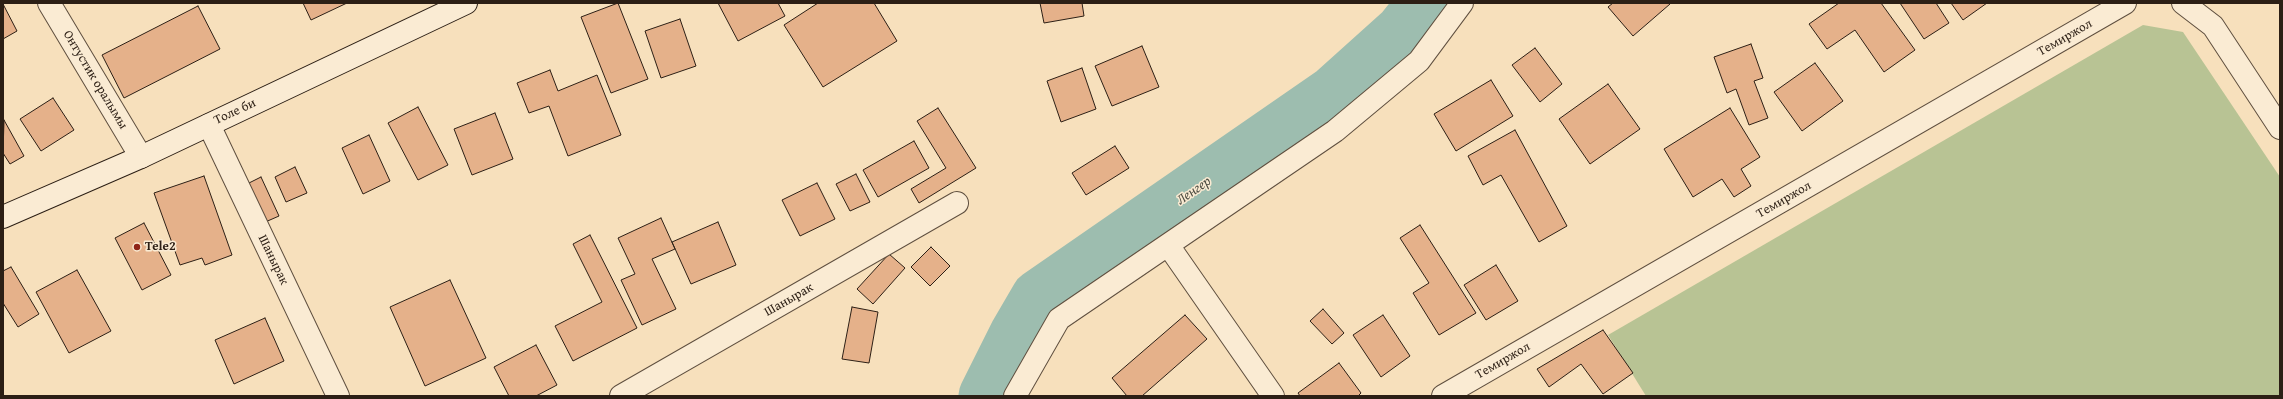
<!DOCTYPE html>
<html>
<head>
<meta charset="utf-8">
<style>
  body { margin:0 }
  #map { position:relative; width:2283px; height:399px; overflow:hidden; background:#f7e0bc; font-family:"Gentium Book Plus",serif }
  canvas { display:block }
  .frame { position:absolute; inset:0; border:4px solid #2c1f15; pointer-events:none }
</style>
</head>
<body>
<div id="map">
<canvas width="2283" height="399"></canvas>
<div class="frame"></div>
</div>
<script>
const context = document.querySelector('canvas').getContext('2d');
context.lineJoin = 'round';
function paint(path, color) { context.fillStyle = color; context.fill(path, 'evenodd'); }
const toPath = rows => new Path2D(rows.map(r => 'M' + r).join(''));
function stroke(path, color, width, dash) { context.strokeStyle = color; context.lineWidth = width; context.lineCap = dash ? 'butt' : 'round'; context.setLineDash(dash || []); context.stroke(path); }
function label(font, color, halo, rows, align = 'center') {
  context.font = font + ' "Gentium Book Plus",serif'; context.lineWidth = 3; context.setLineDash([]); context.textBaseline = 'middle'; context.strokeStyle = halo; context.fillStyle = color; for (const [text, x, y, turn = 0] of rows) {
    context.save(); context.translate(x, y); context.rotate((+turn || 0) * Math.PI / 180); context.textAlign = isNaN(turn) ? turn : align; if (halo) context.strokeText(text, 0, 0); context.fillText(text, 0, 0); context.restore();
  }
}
paint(toPath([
  [2143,25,2183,32,2280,177,2280,396,1646,396,1608,335]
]), '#b8c394');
stroke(toPath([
  [987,396,1018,334,1039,298,1334,94,1403,32,1426,3]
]), '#9dbdaf', 57);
const building = toPath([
  [303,3,347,3,311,20,303,3],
  [618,3,648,79,611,93,581,17,618,3],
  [718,3,778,3,785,16,738,41,718,3],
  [818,3,874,3,897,41,823,87,784,25,818,3],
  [1040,3,1082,3,1084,16,1044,23,1040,3],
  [1613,3,1669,3,1670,4,1633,36,1608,7,1613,3],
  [1839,3,1881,3,1915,50,1884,72,1855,30,1827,49,1809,24,1839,3],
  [1900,3,1936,3,1949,23,1924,39,1900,3],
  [1951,3,1987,3,1963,20,1951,3],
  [3,4,17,31,3,39,3,4],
  [198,6,220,49,124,98,102,55,198,6],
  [680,19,696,66,661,78,645,31,680,19],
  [1751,44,1763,78,1754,81,1768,118,1749,125,1736,89,1727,93,1714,57,1751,44],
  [1142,46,1159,87,1112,106,1095,66,1142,46],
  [1535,48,1562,84,1540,102,1512,65,1535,48],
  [1815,63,1843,101,1802,131,1774,92,1815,63],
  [1082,68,1096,109,1061,122,1047,81,1082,68],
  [550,70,558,91,597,75,621,135,568,156,549,106,529,113,517,83,550,70],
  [1491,80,1513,116,1456,151,1434,114,1491,80],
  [1608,84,1640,129,1590,164,1559,119,1608,84],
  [53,98,74,130,41,151,20,119,53,98],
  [418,107,448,165,418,180,388,123,418,107],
  [938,108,976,168,919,203,911,189,946,168,917,121,938,108],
  [1730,108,1760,157,1741,169,1751,186,1734,197,1722,179,1693,197,1664,149,1730,108],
  [495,113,513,159,472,175,454,129,495,113],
  [4,120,24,156,10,164,3,153,4,120],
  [1515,130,1567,226,1539,242,1501,175,1483,185,1468,156,1515,130],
  [369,135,390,181,363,194,342,148,369,135],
  [914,141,929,168,878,197,863,170,914,141],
  [1115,146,1129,168,1086,195,1072,173,1115,146],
  [295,167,307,193,286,202,275,177,295,167],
  [856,174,870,202,850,211,836,184,856,174],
  [204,176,232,255,205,265,202,258,180,265,154,193,204,176],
  [261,177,279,216,263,223,245,185,261,177],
  [817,183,835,219,800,236,782,200,817,183],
  [661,218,675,249,652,259,676,309,642,325,621,280,635,274,618,238,661,218],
  [718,222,736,265,691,284,672,242,718,222],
  [144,223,171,275,142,290,115,238,144,223],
  [1420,225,1476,313,1439,335,1413,293,1429,283,1400,238,1420,225],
  [590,235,637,328,573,361,555,326,602,302,573,244,590,235],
  [931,247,950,266,930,286,911,267,931,247],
  [889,254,905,268,873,304,857,289,889,254],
  [1496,265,1518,301,1486,320,1464,285,1496,265],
  [11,267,39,314,18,327,3,303,3,271,11,267],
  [77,270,111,331,69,353,36,292,77,270],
  [450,280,486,358,425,386,390,307,450,280],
  [852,307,878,312,869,363,842,359,852,307],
  [1323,309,1344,333,1332,344,1310,321,1323,309],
  [1185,315,1207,339,1142,396,1127,396,1112,378,1185,315],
  [1383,315,1410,356,1381,377,1353,335,1383,315],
  [265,318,284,361,234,384,215,340,265,318],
  [1603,330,1633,373,1603,394,1581,364,1549,387,1537,369,1603,330],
  [536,345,557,385,536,396,509,396,494,367,536,345],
  [1339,363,1361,393,1358,396,1300,396,1298,393,1339,363]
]);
paint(building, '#e5b18a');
stroke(building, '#2c1f15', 1);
const street = toPath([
  [49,3,141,157],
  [2183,3,2213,26,2280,128],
  [209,125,338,396],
  [1168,245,1273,396],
  [621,396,957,203],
  [1015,396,1059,319,1335,131,1419,61,1462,3],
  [1443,396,2125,3]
]);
const secondary = toPath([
  [3,217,141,157,466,3]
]);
stroke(street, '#5f4f3f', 24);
stroke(secondary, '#2c1f15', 24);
stroke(street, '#faebd3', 22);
stroke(secondary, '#faebd3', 22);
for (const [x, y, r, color] of [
  [137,247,4,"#8f2418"]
]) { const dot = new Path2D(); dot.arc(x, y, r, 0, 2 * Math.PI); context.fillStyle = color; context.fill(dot); stroke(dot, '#faebd3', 1.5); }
label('13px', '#2c1f15', '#faebd3', [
  ["Темиржол",2065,38,-30],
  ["Онтустик оралымы",95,80,59],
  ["Толе би",235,112,-25],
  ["Темиржол",1784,200,-30],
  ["Шанырак",273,260,64],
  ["Шанырак",789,300,-30],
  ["Темиржол",1503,361,-30]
]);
label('bold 13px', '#2c1f15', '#faebd3', [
  ["Tele2",145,247]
], 'left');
label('italic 14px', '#4e4e43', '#faebd3', [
  ["Ленгер",1194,191,-35]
]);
</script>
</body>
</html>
